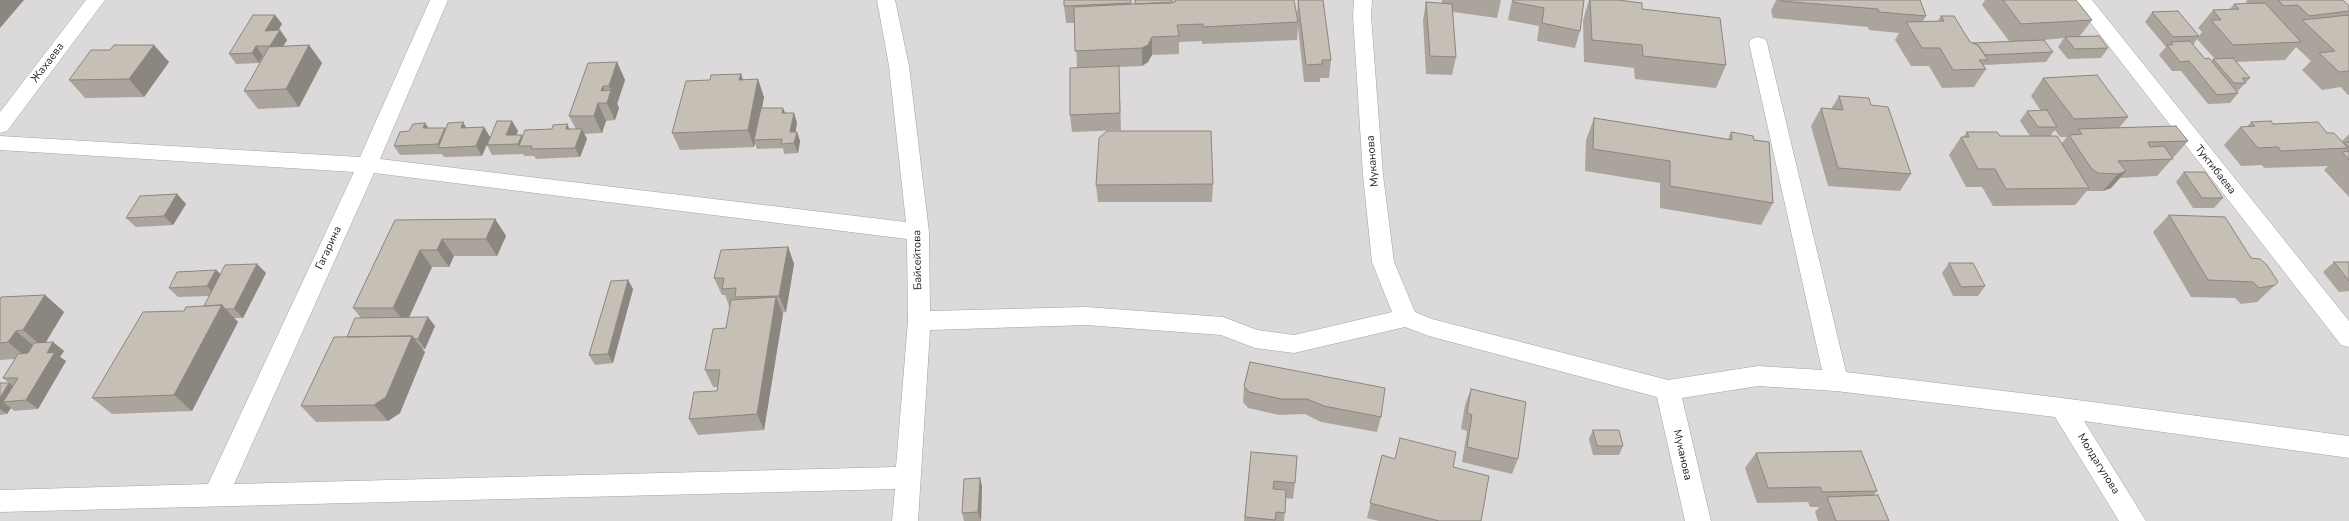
<!DOCTYPE html>
<html>
<head>
<meta charset="utf-8">
<style>
  body { margin:0 }
  canvas { display:block; background:#eeece1 }
</style>
</head>
<body>
<canvas width="2349" height="521"></canvas>
<script>
const context = document.querySelector('canvas').getContext('2d');
context.lineJoin = 'round';
function paint(path, color) { context.fillStyle = color; context.fill(path, 'evenodd'); }
const toPath = rows => new Path2D(rows.map(r => 'M' + r).join(''));
function stroke(path, color, width, dash) { context.strokeStyle = color; context.lineWidth = width; context.lineCap = dash ? 'butt' : 'round'; context.setLineDash(dash || []); context.stroke(path); }
function label(font, color, halo, rows, align = 'center') {
  context.font = font + ' "Nunito Sans",sans-serif'; context.lineWidth = 3; context.setLineDash([]); context.textBaseline = 'middle'; context.strokeStyle = halo; context.fillStyle = color; for (const [text, x, y, turn = 0] of rows) {
    context.save(); context.translate(x, y); context.rotate((+turn || 0) * Math.PI / 180); context.textAlign = isNaN(turn) ? turn : align; if (halo) context.strokeText(text, 0, 0); context.fillText(text, 0, 0); context.restore();
  }
}
paint(toPath([
  [0,0,2349,0,2349,521,0,521]
]), '#dbd9d9');
const street = toPath([
  [86,0,105,0,7,131,0,133,0,112,86,0],
  [430,0,448,0,380,159,906,222,889,66,877,0,895,0,909,66,929,232,930,311,1086,307,1223,317,1257,330,1294,335,1392,312,1372,262,1363,175,1353,16,1354,0,1372,0,1371,16,1383,175,1394,262,1415,312,1432,319,1668,380,1758,366,1822,370,1749,43,1751,39,1758,37,1765,39,1767,43,1846,372,2062,398,2349,436,2349,458,2084,421,2146,521,2119,521,2055,417,1836,391,1758,386,1682,398,1711,521,1685,521,1657,397,1429,336,1405,327,1294,353,1255,348,1221,335,1086,325,930,330,918,521,892,521,895,489,0,512,0,490,208,484,354,172,0,150,0,136,360,157,430,0],
  [374,173,907,239,908,321,896,467,234,484,374,173],
  [2073,0,2092,0,2349,321,2349,347,2341,345,2073,0]
]);
stroke(street, '#a3a3a3', 1);
paint(street, '#fff');
paint(toPath([
  [1131,0,1131,4,1175,3,1175,0,1297,14,1298,0,1331,60,1329,78,1320,78,1320,82,1304,82,1298,27,1297,40,1202,44,1202,41,1179,42,1179,54,1152,55,1148,62,1142,66,1119,67,1121,130,1072,132,1070,115,1077,67,1075,23,1066,23,1064,6],
  [1442,0,1501,0,1497,18,1453,12,1456,57,1452,75,1426,74,1423,20,1426,2,1442,3],
  [1512,0,1584,0,1580,31,1575,48,1537,41,1539,26,1508,20],
  [1589,0,1618,0,1642,9,1726,65,1716,88,1635,79,1634,68,1584,62,1583,20],
  [1776,0,1920,0,1926,16,1923,21,1938,21,1941,16,1970,42,1973,43,2009,41,1982,5,1985,0,2076,0,2092,20,2080,36,2108,48,2101,58,2068,59,2058,47,2064,38,2044,40,2053,52,2046,62,1984,65,1984,66,1986,69,1974,87,1942,88,1929,66,1911,66,1895,40,1899,33,1869,30,1868,27,1773,18,1771,11],
  [2247,0,2343,0,2349,6,2349,95,2348,95,2341,87,2322,90,2302,70,2311,61,2296,47,2285,60,2236,62,2250,78,2237,92,2238,93,2230,103,2208,104,2181,71,2172,71,2159,55,2166,47,2145,22,2152,12,2199,36,2202,32,2198,28,2213,10,2230,9,2234,4,2247,4,2246,2],
  [2197,39,2215,59,2213,59,2212,61,2205,59,2193,45],
  [275,15,282,24,278,30,280,30,287,40,283,46,309,45,322,63,299,107,258,109,244,91,264,56,263,56,259,63,236,64,229,54],
  [169,62,144,97,85,98,69,80],
  [617,62,625,80,617,104,619,108,615,120,606,121,602,133,584,134,587,139,580,157,536,159,534,156,524,156,523,154,492,155,487,145,518,131,516,135,522,136,570,129,576,129,569,116],
  [741,74,743,80,764,97,762,108,785,113,794,113,797,123,795,132,797,132,800,141,798,153,784,154,783,148,757,149,755,143,754,147,680,150,672,133,710,80],
  [2043,78,2128,117,2119,128,2188,141,2157,176,2120,178,2111,188,2103,191,2087,191,2075,205,1993,206,1982,187,1966,187,1949,155,1961,137,1963,137,1967,132,2000,136,2030,136,2020,121,2027,111,2041,111,2031,96],
  [2055,130,2060,137,2067,137,2062,143,2050,136],
  [1839,96,1871,105,1911,174,1900,191,1828,186,1811,126,1821,108,1831,109],
  [1594,118,1728,139,1731,132,1754,140,1773,203,1761,225,1660,208,1660,183,1585,171,1586,140],
  [2251,122,2273,124,2327,133,2342,141,2349,134,2349,197,2324,170,2328,166,2264,168,2262,165,2241,166,2224,145,2240,127,2247,127],
  [484,127,490,137,482,156,444,157,442,154,400,155,394,146,409,131,429,128,445,128,446,129],
  [2184,172,2223,198,2214,208,2193,208,2176,182],
  [1213,184,1212,202,1098,202,1096,185],
  [177,194,186,204,173,225,136,227,126,218],
  [2169,215,2251,258,2275,285,2257,302,2241,304,2235,298,2191,297,2153,232],
  [495,219,506,236,497,256,454,256,449,267,432,267,409,317,435,326,425,349,422,349,425,352,400,413,388,421,316,422,301,406,347,337,361,318,353,308,395,220],
  [788,247,794,264,786,312,782,313,783,314,764,430,698,435,689,419,717,391,718,387,713,387,705,370,726,328,730,306,729,306,725,295,722,295,714,278],
  [2334,262,2349,262,2349,291,2339,292,2323,272],
  [1949,263,1985,286,1978,296,1953,296,1942,273],
  [257,264,266,273,243,318,234,318,238,322,192,411,112,414,92,398,184,311,204,306,210,296,178,297,169,288,216,270,221,274],
  [628,280,633,289,613,363,595,365,589,355],
  [45,295,64,312,45,343,53,342,64,351,60,357,66,361,38,409,14,411,11,408,7,414,0,415,0,383,9,383,3,378,15,359,0,360,0,299],
  [1250,362,1381,417,1377,432,1321,422,1305,414,1279,415,1248,408,1243,402,1244,386],
  [1471,389,1518,459,1512,474,1462,462,1467,431,1461,429,1465,405],
  [1593,430,1623,446,1619,455,1593,455,1589,439],
  [1251,452,1295,483,1293,499,1286,498,1284,521,1244,521],
  [1756,453,1877,491,1873,496,1889,521,1818,521,1815,512,1819,507,1810,507,1808,502,1757,503,1745,468],
  [1382,455,1394,459,1453,467,1481,521,1379,521,1367,518],
  [982,486,981,521,964,521,962,513]
]), '#aaa49c');
paint(toPath([
  [0,0,24,0,0,28],
  [275,15,282,24,272,41,265,31],
  [280,30,287,40,277,56,270,46],
  [1152,37,1152,55,1148,62,1142,66,1142,48],
  [154,45,169,62,144,97,129,79],
  [309,45,322,63,299,107,286,89],
  [256,46,263,56,259,63,252,53],
  [617,62,625,80,617,104,609,86],
  [741,74,747,92,739,80],
  [758,79,764,97,756,140,754,140,755,143,754,147,748,130],
  [603,86,608,98,611,90,619,108,615,120,601,91],
  [598,103,606,121,602,133,594,116],
  [783,108,787,117,782,113],
  [794,113,797,123,794,142,790,132],
  [512,121,518,131,512,145,506,135],
  [463,122,469,132,461,128],
  [425,123,432,133,423,128],
  [567,124,572,134,566,129],
  [484,127,490,137,482,156,476,146],
  [445,128,451,138,440,148,438,144],
  [582,129,587,139,580,157,575,148],
  [797,132,800,141,798,153,794,143],
  [522,135,527,145,519,146,518,144],
  [2126,171,2111,188,2103,191,2118,174],
  [177,194,186,204,173,225,164,216],
  [495,219,506,236,497,256,486,239],
  [442,239,454,256,449,267,437,250],
  [788,247,794,264,786,312,779,296],
  [420,250,432,267,406,324,393,308],
  [257,264,266,273,243,318,234,309],
  [216,270,225,279,216,296,207,286],
  [628,280,633,289,613,363,608,354],
  [45,295,64,312,43,347,23,330],
  [776,297,783,314,764,430,757,414],
  [222,305,238,322,192,411,174,395],
  [428,317,435,326,425,349,418,339],
  [16,331,35,347,28,359,8,342],
  [412,336,425,352,400,413,388,421,374,405],
  [53,342,64,351,60,357,66,361,38,409,26,400,47,353],
  [9,383,21,392,3,402,11,408,7,414,0,409,0,398],
  [980,478,982,486,981,521,978,512]
]), '#8b867f');
const building = toPath([
  [1064,0,1131,0,1131,3,1064,6,1064,0],
  [1135,0,1172,0,1172,3,1135,4,1135,0],
  [1175,0,1294,0,1298,22,1203,27,1203,24,1177,25,1179,36,1152,37,1148,45,1142,48,1075,51,1074,7,1175,2,1175,0],
  [1298,0,1323,0,1331,60,1322,60,1322,64,1306,65,1298,0],
  [1513,0,1584,0,1580,31,1542,23,1544,8,1513,2,1513,0],
  [1590,0,1618,0,1642,3,1642,9,1720,18,1726,65,1643,56,1642,45,1592,40,1590,0],
  [1781,0,1920,0,1926,16,1879,12,1878,9,1781,1,1781,0],
  [2003,0,2076,0,2092,20,2021,24,2003,0],
  [2278,0,2343,0,2349,6,2349,11,2309,16,2298,5,2284,6,2278,0],
  [1426,2,1452,4,1456,57,1430,56,1426,2],
  [2265,3,2301,42,2233,45,2211,20,2221,20,2213,10,2239,9,2234,4,2265,3],
  [2178,11,2199,36,2173,37,2152,12,2178,11],
  [253,15,275,15,265,31,280,30,270,46,256,46,252,53,229,54,253,15],
  [2349,15,2349,71,2339,72,2319,53,2335,51,2302,20,2349,15],
  [1941,16,1954,16,1970,42,1978,45,1988,60,1979,60,1986,69,1953,70,1940,48,1922,48,1906,22,1944,21,1941,16],
  [2099,36,2108,48,2075,49,2065,37,2099,36],
  [2044,40,2053,52,1985,55,1978,45,1973,43,2044,40],
  [2190,41,2205,59,2209,58,2238,93,2217,95,2189,61,2180,62,2167,45,2173,45,2171,42,2190,41],
  [114,45,154,45,129,79,69,80,91,50,110,50,114,45],
  [309,45,286,89,244,91,269,47,309,45],
  [2233,58,2250,78,2242,78,2246,83,2234,83,2213,59,2233,58],
  [617,62,609,86,603,86,601,91,611,90,607,103,598,103,594,116,569,116,588,63,617,62],
  [1119,66,1120,113,1070,115,1070,68,1119,66],
  [741,74,739,80,758,79,748,130,672,133,686,81,710,80,711,75,741,74],
  [2097,75,2128,117,2074,119,2043,78,2097,75],
  [1839,96,1869,98,1871,105,1888,107,1911,174,1838,168,1821,108,1843,110,1839,96],
  [761,108,783,108,782,113,794,113,790,132,797,132,794,143,781,144,782,139,754,140,761,108],
  [2047,110,2057,127,2038,127,2027,111,2047,110],
  [1594,118,1732,140,1731,132,1753,136,1754,140,1769,142,1773,203,1670,186,1670,161,1593,149,1594,118],
  [497,121,512,121,506,135,522,135,518,144,487,145,497,121],
  [2271,121,2273,124,2318,122,2327,133,2334,133,2348,148,2281,151,2278,147,2258,148,2240,127,2255,126,2251,122,2271,121],
  [463,122,461,128,484,127,476,146,438,148,448,123,463,122],
  [425,123,423,128,445,128,438,144,394,146,400,132,409,131,413,124,425,123],
  [567,124,566,129,582,129,575,148,531,149,532,146,519,146,525,130,552,129,553,125,567,124],
  [2176,126,2188,141,2148,142,2150,147,2164,146,2173,159,2118,161,2126,171,2118,174,2098,173,2091,168,2069,135,2082,134,2078,129,2176,126],
  [1107,131,1211,131,1213,184,1096,185,1099,138,1107,131],
  [1967,132,1997,132,2000,136,2057,136,2089,188,2006,189,1995,169,1978,169,1961,137,1969,137,1967,132],
  [2349,142,2349,148,2345,143,2349,142],
  [2349,151,2349,160,2342,152,2349,151],
  [2184,172,2205,172,2223,198,2202,198,2184,172],
  [177,194,164,216,126,218,140,196,177,194],
  [2169,215,2225,217,2251,258,2260,259,2267,265,2278,282,2275,285,2259,288,2253,282,2208,280,2169,215],
  [495,219,486,239,442,239,437,250,420,250,393,308,353,308,395,220,495,219],
  [788,247,779,296,735,297,736,288,722,289,724,278,714,278,721,250,788,247],
  [2334,262,2349,262,2349,281,2334,262],
  [1949,263,1973,263,1985,286,1961,287,1949,263],
  [257,264,234,309,225,309,222,305,204,306,225,265,257,264],
  [216,270,207,286,169,288,177,272,216,270],
  [628,280,608,354,589,355,611,281,628,280],
  [45,295,23,330,16,331,8,342,0,343,0,299,1,297,45,295],
  [776,297,757,414,689,419,694,392,717,391,720,370,705,370,713,329,726,328,731,300,776,297],
  [222,305,174,395,92,398,143,312,184,311,186,307,222,305],
  [428,317,418,339,415,339,412,336,347,337,355,318,428,317],
  [412,336,386,397,374,405,301,406,334,337,412,336],
  [53,342,47,353,55,352,26,400,3,402,18,378,3,378,18,354,28,353,34,343,53,342],
  [1250,362,1385,388,1381,417,1324,406,1307,399,1281,399,1249,392,1244,386,1250,362],
  [0,383,9,383,0,398,0,383],
  [1471,389,1526,402,1518,459,1467,447,1472,415,1467,413,1471,389],
  [1593,430,1619,430,1623,446,1597,446,1593,430],
  [1400,438,1456,452,1453,467,1489,476,1481,521,1439,521,1370,503,1382,455,1395,459,1400,438],
  [1861,451,1877,491,1822,492,1820,487,1768,488,1756,453,1861,451],
  [1251,452,1297,456,1295,483,1274,481,1273,489,1286,490,1285,513,1276,512,1275,520,1245,517,1251,452],
  [980,478,978,512,962,513,964,479,980,478],
  [1878,495,1889,521,1836,521,1827,497,1878,495]
]);
paint(building, '#c6bfb5');
stroke(building, '#8b867f', 1);
label('11px', '#1c1c1c', '#fff', [
  ["Жахаева",48,63,-53],
  ["Муканова",1373,161,-95],
  ["Туктибаева",2215,170,52],
  ["Гагарина",329,248,-65],
  ["Байсейтова",918,260,-91],
  ["Муканова",1682,455,77],
  ["Молдагулова",2098,464,58]
]);
</script>
</body>
</html>
